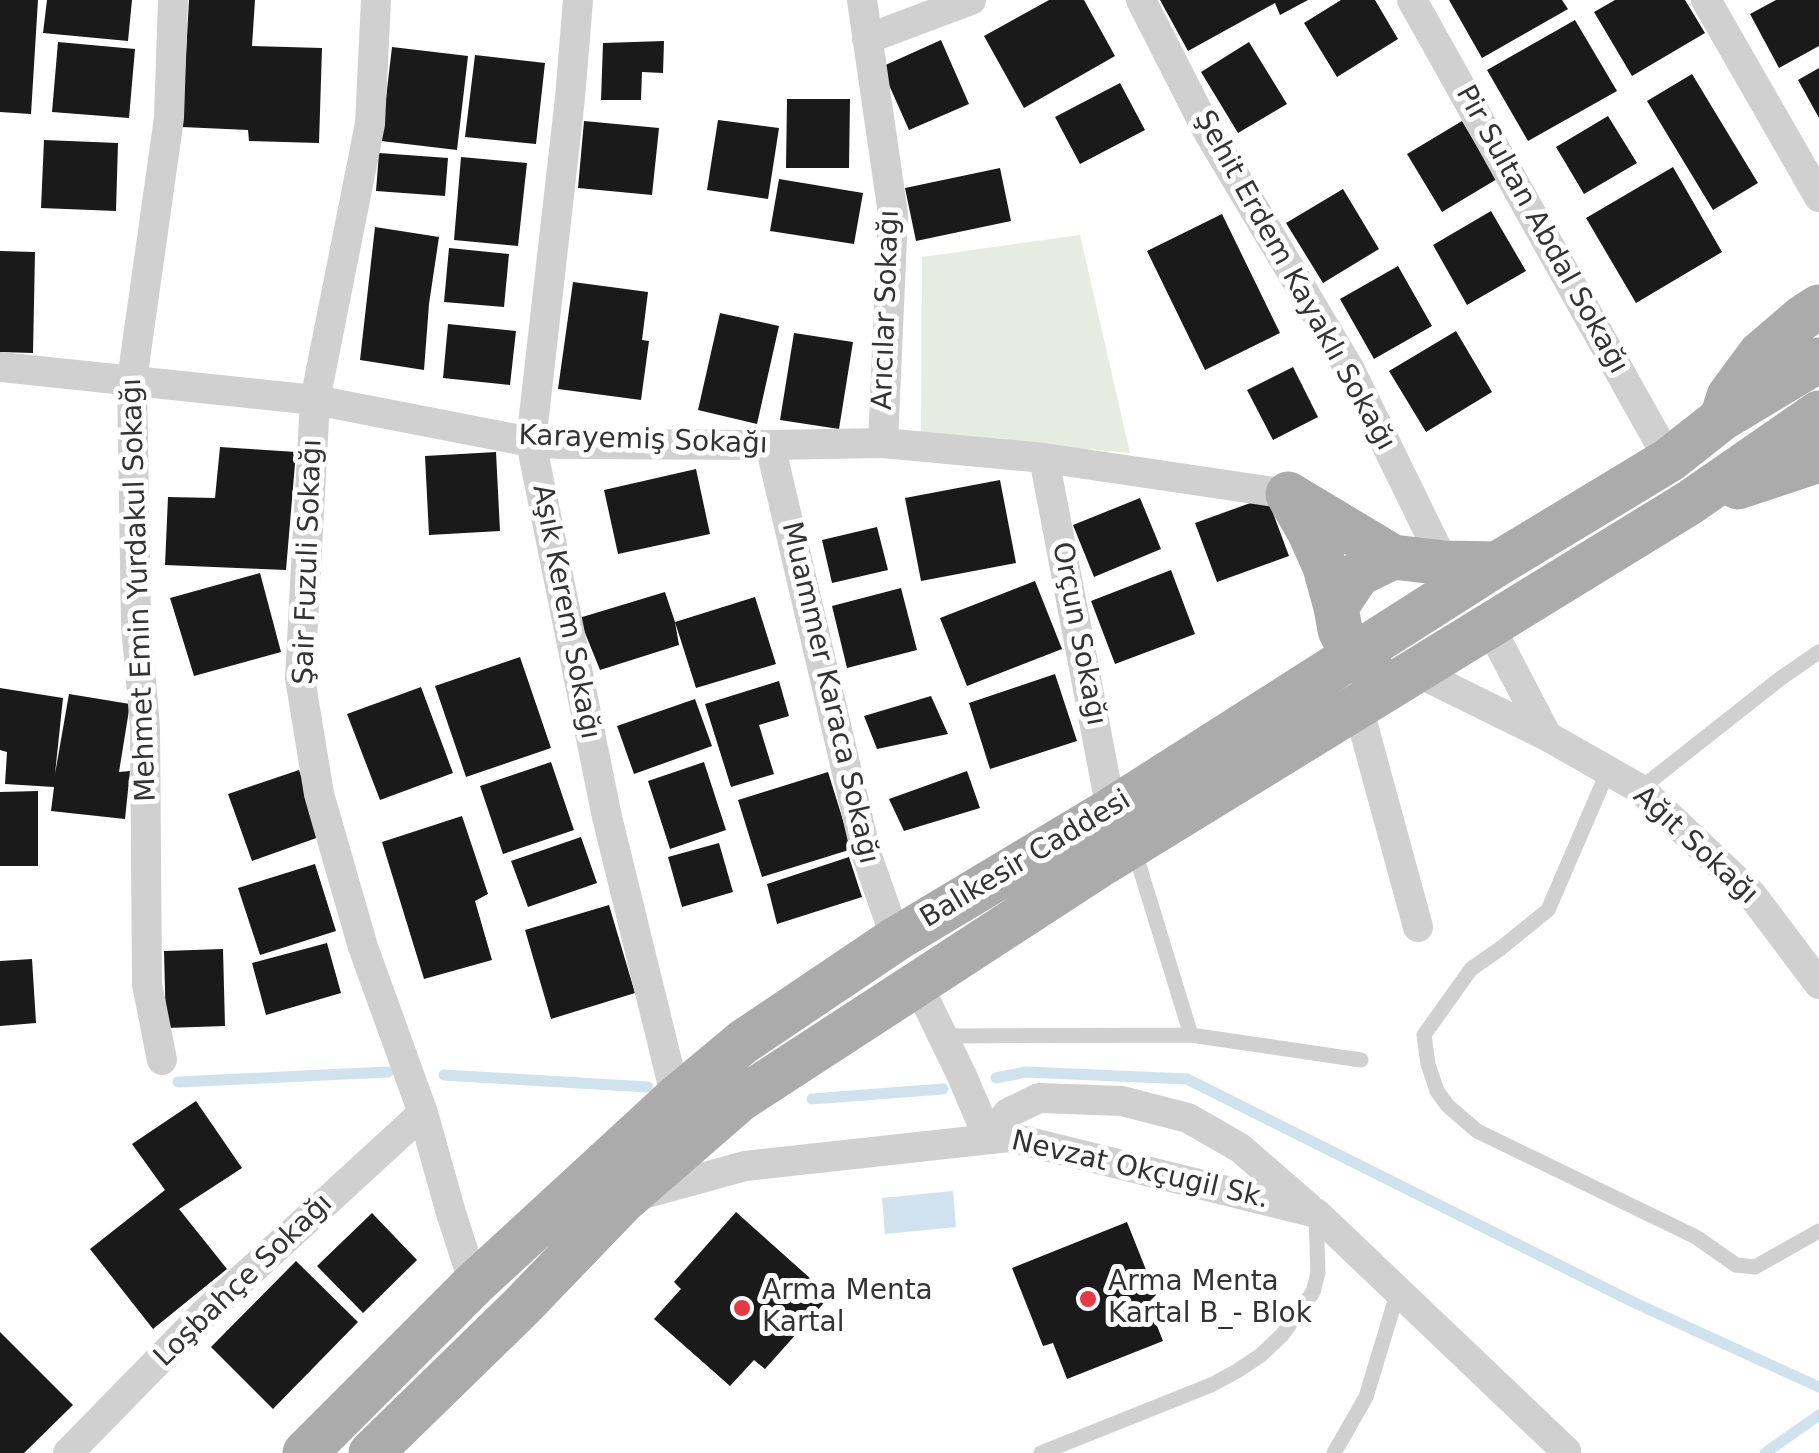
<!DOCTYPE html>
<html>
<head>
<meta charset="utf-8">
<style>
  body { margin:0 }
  canvas { display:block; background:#fff }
</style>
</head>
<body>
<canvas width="1819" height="1453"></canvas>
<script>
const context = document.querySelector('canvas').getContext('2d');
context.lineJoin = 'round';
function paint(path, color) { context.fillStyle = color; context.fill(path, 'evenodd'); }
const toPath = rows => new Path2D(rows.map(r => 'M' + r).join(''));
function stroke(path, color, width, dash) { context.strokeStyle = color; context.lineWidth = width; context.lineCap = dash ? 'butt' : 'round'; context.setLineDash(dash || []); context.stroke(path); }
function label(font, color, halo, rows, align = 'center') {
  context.font = font + ' "DejaVu Sans",sans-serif'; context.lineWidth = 10; context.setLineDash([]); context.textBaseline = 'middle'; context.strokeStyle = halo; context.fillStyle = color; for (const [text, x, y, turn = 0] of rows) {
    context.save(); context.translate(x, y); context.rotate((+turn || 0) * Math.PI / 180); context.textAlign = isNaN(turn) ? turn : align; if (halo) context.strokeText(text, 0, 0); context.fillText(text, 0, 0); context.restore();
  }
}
paint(toPath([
  [1080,235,1130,453,921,434,922,257]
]), '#e6ecdf');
paint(toPath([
  [953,1191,956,1227,885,1234,882,1198]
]), '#cfe2ee');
stroke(toPath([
  [444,1075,648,1087],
  [996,1078,1026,1072,1187,1079,1635,1303,1819,1387],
  [178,1082,388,1072],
  [812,1099,943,1089],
  [1765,1453,1819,1415]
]), '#cfe2ee', 11);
paint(toPath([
  [0,0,38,0,31,114,0,112],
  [47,0,132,0,128,41,43,33],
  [189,0,255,0,252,46,322,48,319,143,249,141,248,130,182,127],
  [1049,0,1084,0,1115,56,1024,108,984,36],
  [1160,0,1308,0,1280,15,1275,3,1188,51],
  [1341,0,1375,0,1398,39,1337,77,1304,23],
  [1449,0,1562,0,1568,9,1482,58],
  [1615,0,1685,0,1705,33,1632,76,1594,12],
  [1776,0,1819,0,1819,46,1779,68,1750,14],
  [1575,20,1617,91,1528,141,1487,70],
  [941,40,969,104,909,130,881,67],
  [664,41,663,73,642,72,641,100,601,100,603,43],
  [58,42,135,49,129,118,52,112],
  [1249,42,1287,104,1238,133,1201,72],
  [392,47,468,56,457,150,381,141],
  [475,55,545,63,536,144,465,137],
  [1819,68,1819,118,1798,80],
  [1692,74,1758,183,1713,210,1647,101],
  [1120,83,1145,130,1080,164,1055,117],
  [787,99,850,99,849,168,786,168],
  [1608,116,1637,163,1584,194,1556,147],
  [718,120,779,128,768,199,707,190],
  [584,121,659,128,652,195,578,188],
  [1462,121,1497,179,1442,212,1407,154],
  [44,140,118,143,116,211,41,208],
  [379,153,448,158,445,196,376,191],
  [461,157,527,163,518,246,454,240],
  [1673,167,1722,252,1636,303,1586,218],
  [1000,168,1011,221,916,241,905,188],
  [779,179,863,193,854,244,770,231],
  [1343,189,1379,249,1323,283,1286,223],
  [1491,211,1526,271,1467,305,1433,245],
  [1222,214,1280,333,1205,370,1147,251],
  [375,227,439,237,429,304,424,370,360,360],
  [449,248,509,254,504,307,444,302],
  [0,251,35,252,33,353,0,352],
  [1398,266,1432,326,1374,359,1340,299],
  [573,282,648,292,642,340,649,341,641,400,558,389],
  [720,313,779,326,757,424,698,410],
  [448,324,516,331,510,385,443,378],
  [1456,331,1492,392,1426,432,1389,371],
  [794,333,853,342,839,429,780,420],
  [1293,367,1318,417,1273,440,1247,390],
  [220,447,296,452,286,570,165,565,168,497,215,498],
  [496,452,500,531,429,535,425,456],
  [696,469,710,534,618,554,604,490],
  [1000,480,1016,563,921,581,905,498],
  [1267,497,1289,556,1217,582,1195,523],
  [1140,498,1161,549,1094,577,1073,525],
  [877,527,888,570,832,583,822,540],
  [1171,570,1195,634,1115,664,1091,601],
  [260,573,281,652,194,676,170,598],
  [1035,581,1062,649,967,686,940,618],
  [901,588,917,650,847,668,832,606],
  [665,592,675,622,679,645,600,670,579,618],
  [755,597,776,664,696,688,675,622],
  [520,657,551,748,466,777,435,686],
  [1055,674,1077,741,990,769,969,703],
  [779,681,789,716,759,725,774,774,731,787,705,704],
  [421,687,453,773,380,800,347,714],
  [0,688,63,698,55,774,69,694,130,704,119,772,130,771,125,819,51,811,54,787,5,784,7,752,0,750],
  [931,696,948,734,877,749,864,716],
  [695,699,712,746,634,774,617,726],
  [551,762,574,830,503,854,480,786],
  [704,762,726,830,670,849,648,781],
  [299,770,322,836,252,861,228,794],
  [967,771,980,808,904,831,889,799],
  [828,772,852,849,762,877,738,800],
  [38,791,38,866,0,866,0,792],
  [462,816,488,894,475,901,492,960,424,979,382,842],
  [581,837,597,883,528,907,511,861],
  [719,843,733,892,682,907,668,857],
  [849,857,862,897,777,924,767,884],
  [315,864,336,931,260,955,238,888],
  [609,905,635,993,551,1019,525,930],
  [327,943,341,993,266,1015,252,963],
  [223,949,225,1026,166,1028,164,951],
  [32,959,36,1023,0,1026,0,961],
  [196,1101,242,1168,179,1209,227,1269,153,1329,90,1249,165,1190,132,1144],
  [736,1212,830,1296,765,1369,754,1360,730,1386,654,1319,681,1289,674,1282],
  [372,1213,417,1260,363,1313,317,1266],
  [1127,1222,1156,1295,1148,1303,1163,1341,1067,1379,1053,1343,1043,1346,1012,1268],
  [296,1261,358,1322,273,1409,211,1347],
  [0,1332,73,1405,24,1453,0,1453]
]), '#1a1a1a');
stroke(toPath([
  [1608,771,1548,910,1501,948,1471,969,1424,1035,1428,1064,1437,1091,1448,1106,1477,1131,1696,1237,1736,1265,1755,1267,1819,1231],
  [1640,789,1781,678,1819,652],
  [1134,849,1191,1035],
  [943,1036,1191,1035,1361,1060],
  [1041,1453,1211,1385,1237,1371,1261,1355,1282,1335,1313,1292,1318,1273,1316,1217],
  [1334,1453,1366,1397,1398,1291]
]), '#d0d0d0', 15);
stroke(toPath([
  [376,0,370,124,315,400,300,678,319,794,363,947,423,1113,451,1213,474,1284],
  [578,0,570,98,531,442,607,817,676,1098],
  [862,0,893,214,883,443],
  [1141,0,1206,128,1350,370,1444,563],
  [1412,0,1669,460],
  [1706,0,1819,197],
  [867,39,971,0],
  [0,367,315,400,531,442,562,444,770,445,883,443,1044,458,1288,494],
  [770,445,866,853,896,939],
  [1044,458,1111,810],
  [1417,672,1547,736,1490,627],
  [1358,707,1418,927],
  [1547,736,1640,789,1752,895,1819,984],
  [917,983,962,1076,988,1137,1008,1113,1039,1098,1122,1101,1188,1118,1240,1148,1308,1207],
  [162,1060,147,984,145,727,136,625,132,380,169,118,173,0],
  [636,1196,745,1166,1009,1137,1316,1213,1566,1451],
  [68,1453,205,1313,423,1113]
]), '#d0d0d0', 30);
stroke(toPath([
  [1723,415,1729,396,1760,354,1802,318,1819,307],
  [1738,487,1819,460],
  [1288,494,1393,557,1444,563,1497,564],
  [1289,496,1310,533,1325,567,1336,607],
  [1374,673,1353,655,1340,630,1336,607,1358,574,1393,557],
  [305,1453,474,1284,676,1098,743,1042,896,939,1111,810,1497,564,1669,460,1721,419,1819,360],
  [371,1453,521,1307,624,1200,739,1100,1103,863,1689,503,1819,413]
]), '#ababab', 45);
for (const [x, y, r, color] of [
  [1088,1299,10,"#e63946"],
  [742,1308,10,"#e63946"]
]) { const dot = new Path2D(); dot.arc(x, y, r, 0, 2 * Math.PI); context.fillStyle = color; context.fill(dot); stroke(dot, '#fff', 4); }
label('28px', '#333', '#fff', [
  ["Pir Sultan Abdal Sokağı",1541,230,61],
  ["Şehit Erdem Kayaklı Sokağı",1294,281,61],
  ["Arıcılar Sokağı",887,310,-88],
  ["Karayemiş Sokağı",643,441,2],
  ["Şair Fuzuli Sokağı",309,562,-88],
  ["Mehmet Emin Yurdakul Sokağı",140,590,-92],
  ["Aşık Kerem Sokağı",565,612,79],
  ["Orçun Sokağı",1078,634,79],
  ["Muammer Karaca Sokağı",829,693,77],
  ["Ağıt Sokağı",1695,846,43],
  ["Balıkesir Caddesi",1026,860,-31],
  ["Nevzat Okçugil Sk.",1140,1171,13],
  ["Loşbahçe Sokağı",244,1281,-44]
]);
label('28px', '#333', '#fff', [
  ["Arma Menta",1108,1283],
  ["Kartal B_- Blok",1108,1315],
  ["Arma Menta",762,1292],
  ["Kartal",762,1324]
], 'left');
</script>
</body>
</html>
